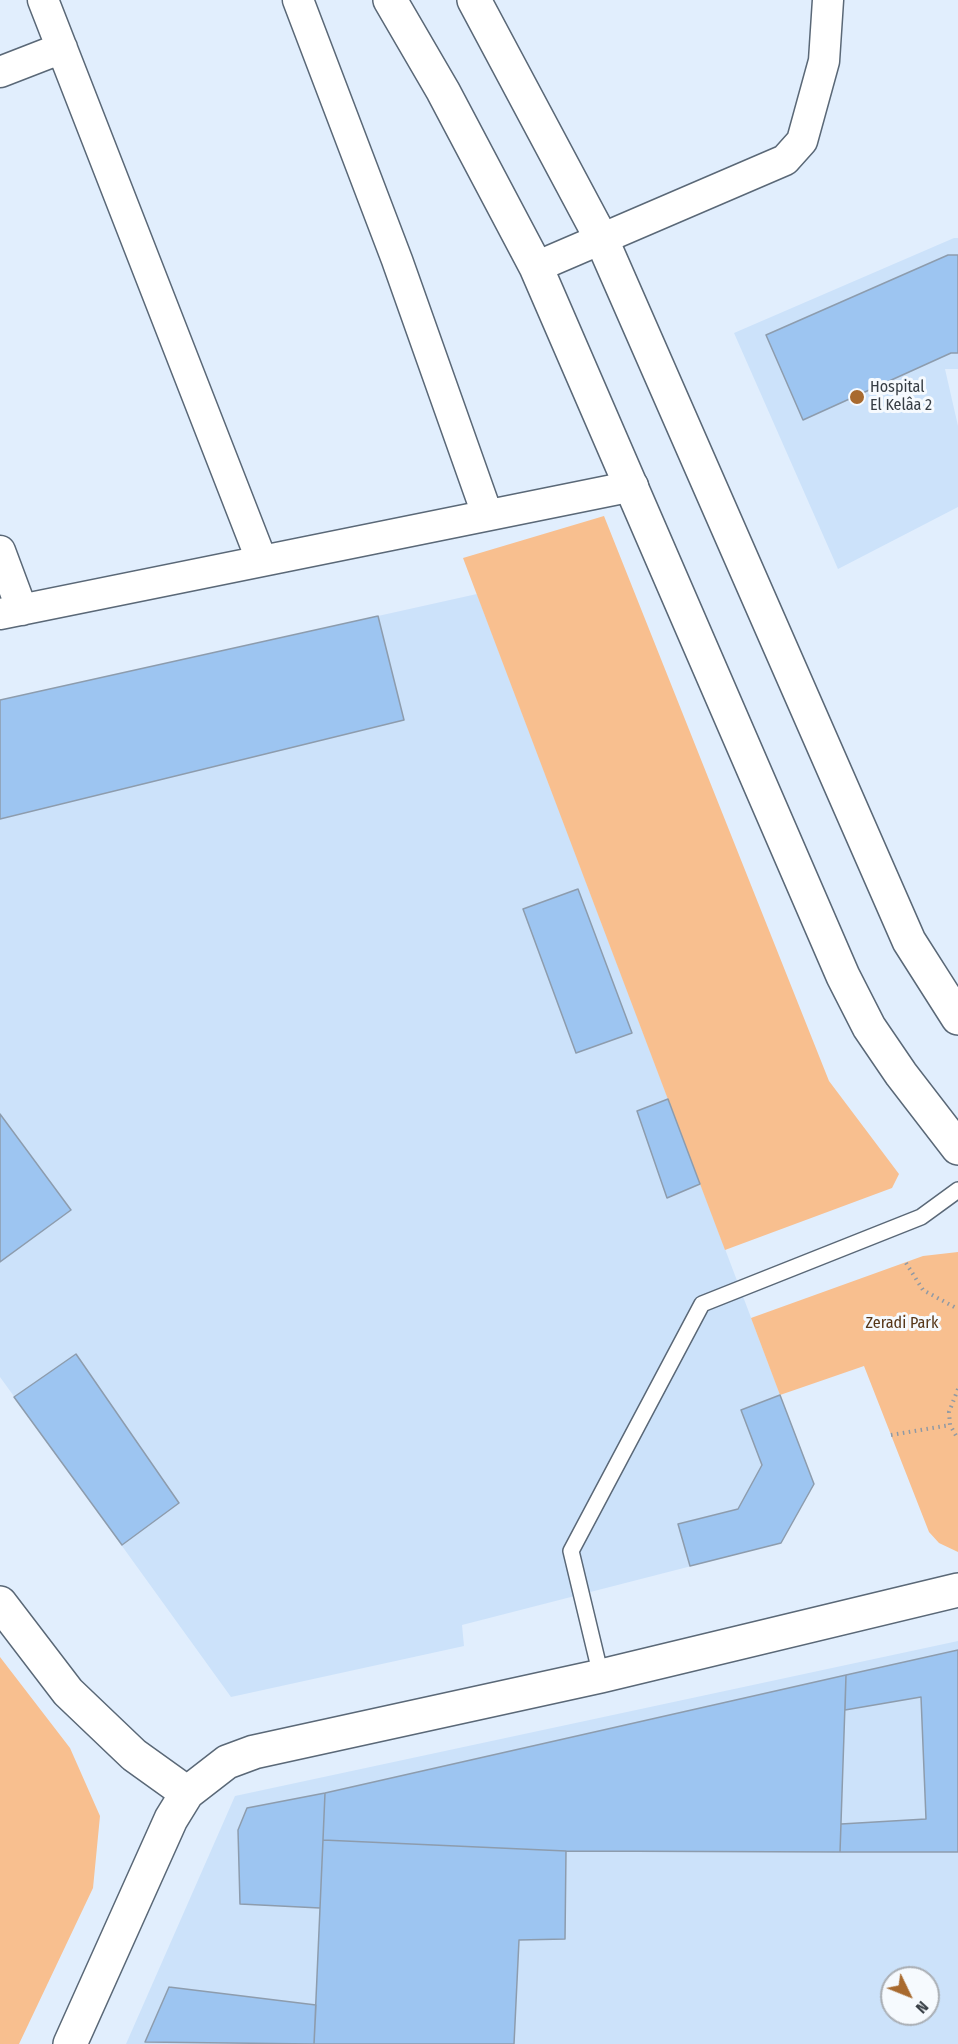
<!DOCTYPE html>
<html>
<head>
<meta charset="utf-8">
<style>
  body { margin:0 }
  #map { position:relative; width:958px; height:2044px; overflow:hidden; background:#e1eefd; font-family:"Fira Sans Condensed",sans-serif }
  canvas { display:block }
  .north { position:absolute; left:880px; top:1966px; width:60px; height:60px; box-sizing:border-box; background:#f6fafe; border:2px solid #a9aeb4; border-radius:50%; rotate:133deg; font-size:16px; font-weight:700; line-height:24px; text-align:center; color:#363d44 }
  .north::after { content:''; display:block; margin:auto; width:21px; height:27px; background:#a86a2f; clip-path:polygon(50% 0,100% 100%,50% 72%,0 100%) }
</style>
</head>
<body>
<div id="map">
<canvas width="958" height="2044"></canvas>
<div class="north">N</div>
</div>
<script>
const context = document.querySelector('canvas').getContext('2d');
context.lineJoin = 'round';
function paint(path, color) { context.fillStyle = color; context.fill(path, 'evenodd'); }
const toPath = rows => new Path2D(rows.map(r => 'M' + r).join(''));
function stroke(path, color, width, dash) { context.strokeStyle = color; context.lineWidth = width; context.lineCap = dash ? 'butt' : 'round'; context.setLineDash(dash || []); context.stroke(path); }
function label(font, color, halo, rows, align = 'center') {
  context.font = font + ' "Fira Sans Condensed",sans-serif'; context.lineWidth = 6; context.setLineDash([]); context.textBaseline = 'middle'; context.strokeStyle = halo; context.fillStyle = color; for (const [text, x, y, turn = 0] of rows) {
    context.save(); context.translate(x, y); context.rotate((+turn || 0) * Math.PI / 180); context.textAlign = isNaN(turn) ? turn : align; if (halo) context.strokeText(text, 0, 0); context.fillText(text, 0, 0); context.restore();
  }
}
paint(toPath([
  [954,238,958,238,958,369,945,369,958,426,958,507,838,569,734,333],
  [477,594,814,1484,781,1543,462,1625,464,1646,231,1697,0,1377,0,700],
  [958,1641,958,2044,126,2044,235,1796],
  [892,1978,928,1978,928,2014,892,2014]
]), '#cce2fa');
paint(toPath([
  [604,516,829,1081,899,1174,892,1188,725,1250,463,558],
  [958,1252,958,1552,939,1543,929,1532,864,1366,780,1395,751,1318,923,1256],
  [0,1657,70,1748,100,1816,93,1888,19,2044,0,2044]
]), '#f8bf8f');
const building = toPath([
  [948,255,958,255,958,353,951,353,803,420,766,335,948,255],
  [378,616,404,720,0,819,0,700,378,616],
  [578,889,632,1033,576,1053,523,909,578,889],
  [668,1099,700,1184,667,1198,637,1111,668,1099],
  [0,1114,71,1210,0,1262,0,1114],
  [76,1354,179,1503,122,1545,14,1397,76,1354],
  [780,1395,814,1484,781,1543,690,1566,678,1524,738,1509,762,1465,741,1410,780,1395],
  [958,1650,958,1852,840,1852,841,1824,926,1819,921,1697,845,1710,846,1675,958,1650],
  [846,1675,840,1852,566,1851,323,1840,325,1793,846,1675],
  [325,1793,320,1908,240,1904,238,1830,247,1808,325,1793],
  [323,1840,566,1851,565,1939,519,1940,514,2044,314,2044,323,1840],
  [169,1987,316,2005,314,2044,145,2042,169,1987]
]);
paint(building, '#9dc5f1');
stroke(building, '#8d9cad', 1.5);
const lane = toPath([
  [601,1676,571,1551,702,1304,921,1217,958,1190]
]);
const street = toPath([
  [43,0,261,559],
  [298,0,397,260,487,514],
  [0,72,62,48],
  [536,267,785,160,802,141,824,61,828,0],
  [0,551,22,610],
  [0,614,633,486]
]);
const secondary = toPath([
  [0,1603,68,1692,134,1755,187,1793],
  [70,2044,171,1819,187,1793,227,1762,254,1752,601,1676,958,1590]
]);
const primary = toPath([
  [390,0,443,91,536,267,843,976,869,1027,901,1074,958,1148],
  [474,0,601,238,909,941,958,1018]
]);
stroke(lane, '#5a6877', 18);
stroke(street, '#5a6877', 33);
stroke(secondary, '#5a6877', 36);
stroke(primary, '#5a6877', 36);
stroke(toPath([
  [906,1263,923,1290,958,1309],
  [958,1389,949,1412,950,1425,958,1439],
  [891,1435,950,1425]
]), '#8f99a4', 4, [1.5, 4.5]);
stroke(lane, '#fff', 15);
stroke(street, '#fff', 30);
stroke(secondary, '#fff', 33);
stroke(primary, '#fff', 33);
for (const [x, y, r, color] of [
  [857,397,8,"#a86a2f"]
]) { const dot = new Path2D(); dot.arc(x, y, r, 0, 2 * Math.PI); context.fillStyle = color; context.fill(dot); stroke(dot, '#f6fafe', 2); }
label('16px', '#363d44', '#f6fafe', [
  ["Hospital",870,388],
  ["El Kelâa 2",870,406]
], 'left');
label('16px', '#563618', '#f6fafe', [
  ["Zeradi Park",902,1324]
]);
</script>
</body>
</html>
